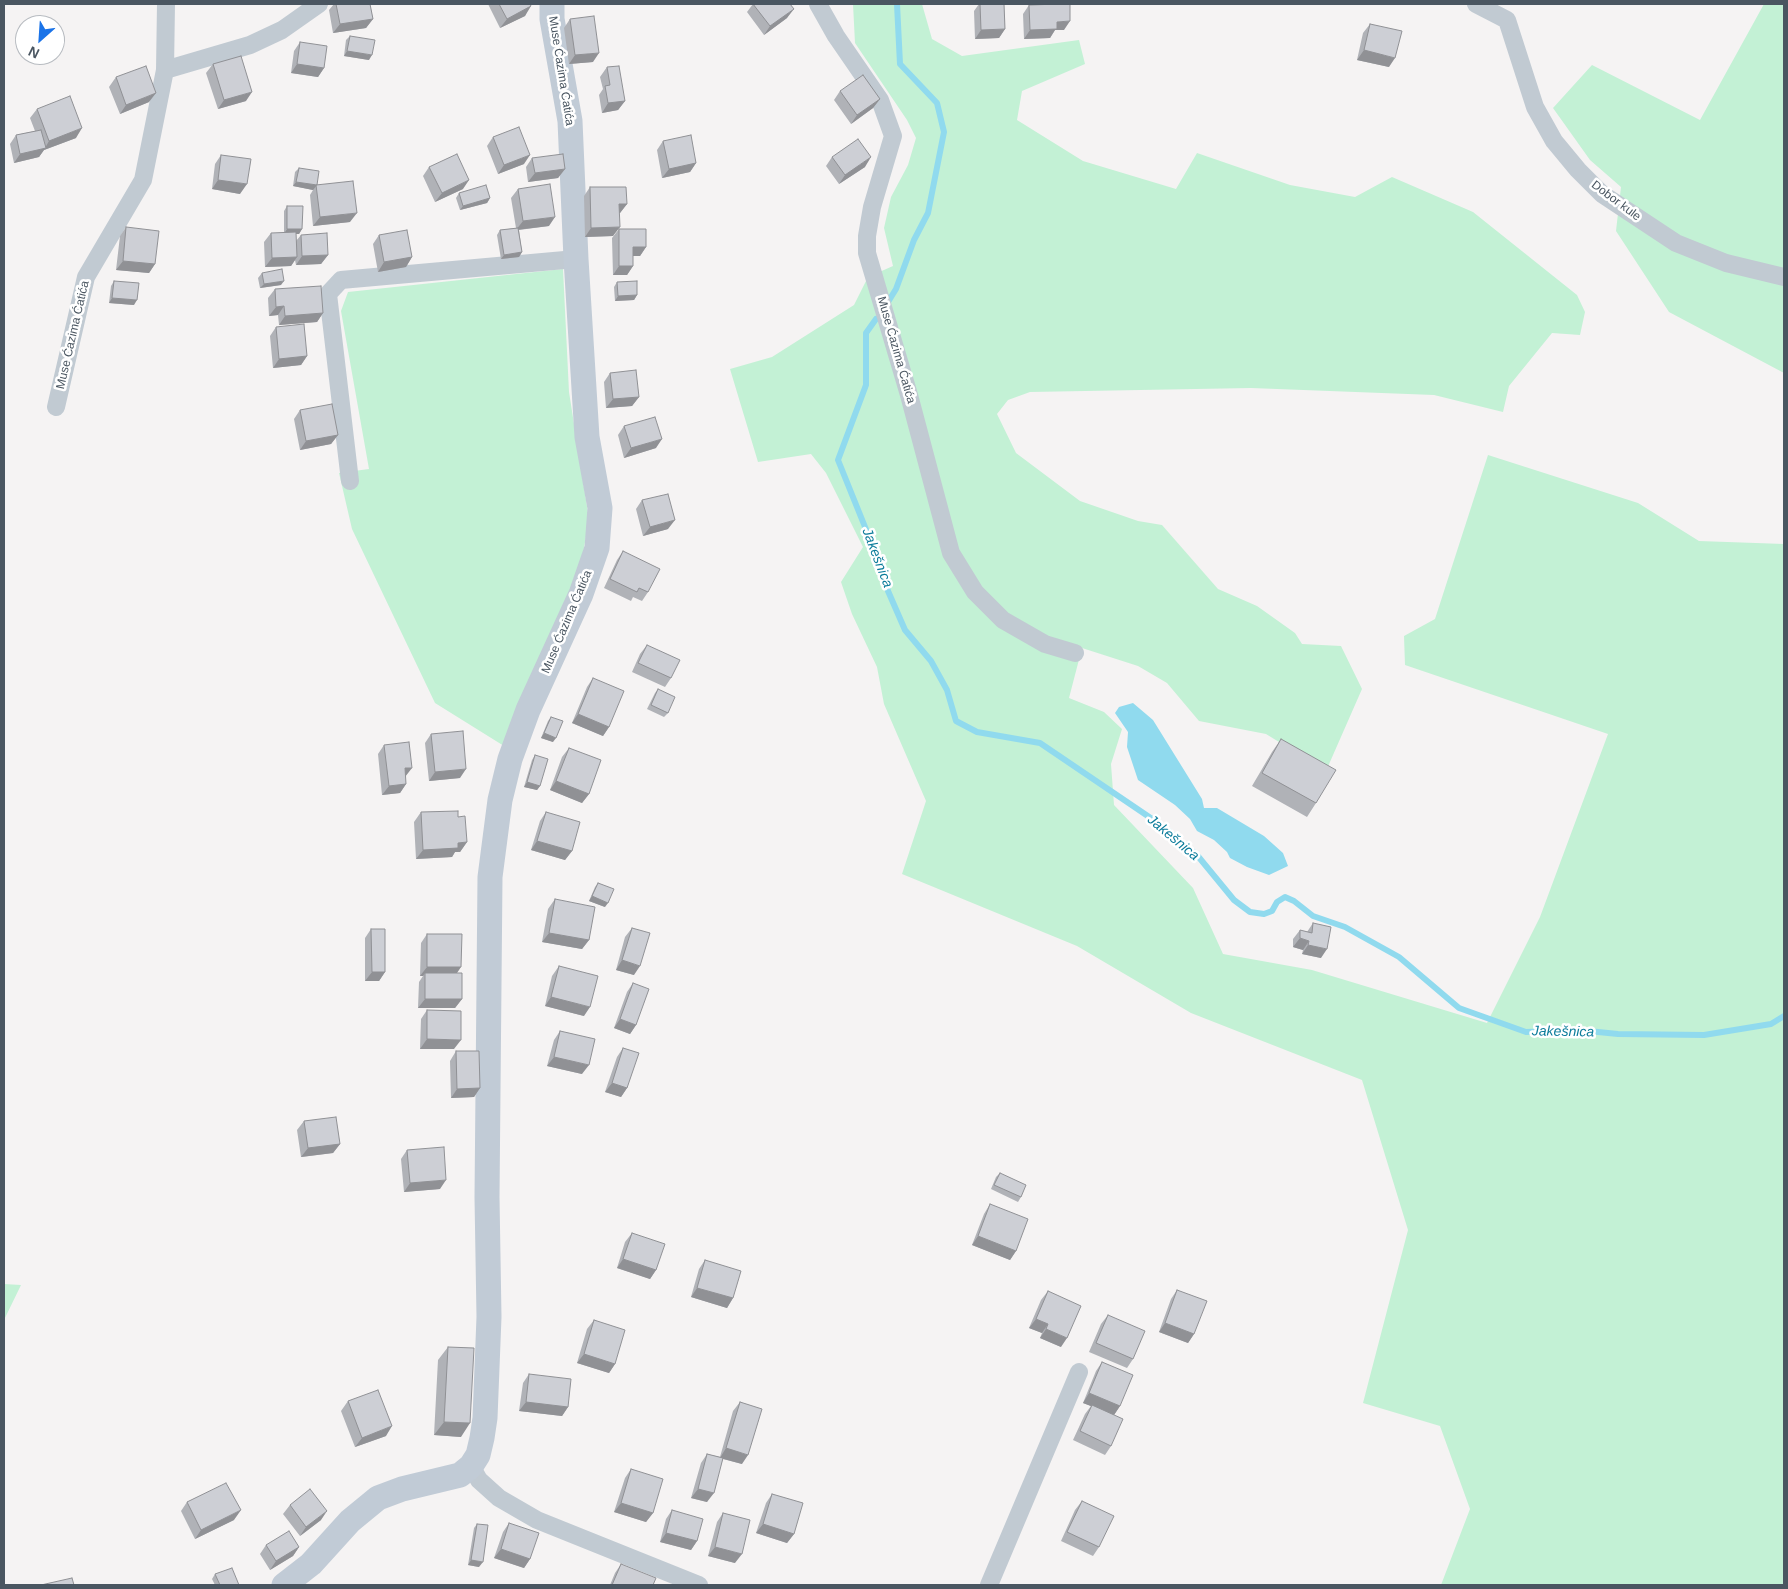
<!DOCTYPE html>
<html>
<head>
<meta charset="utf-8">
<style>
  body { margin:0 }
  #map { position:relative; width:1788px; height:1589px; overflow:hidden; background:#f5f3f3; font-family:Helvetica,sans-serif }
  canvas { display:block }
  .frame { position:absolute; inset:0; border:5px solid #4a5661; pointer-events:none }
  .north { position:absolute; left:15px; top:15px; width:50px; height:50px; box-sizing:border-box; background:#fff; border:1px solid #b7bbc0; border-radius:50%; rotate:206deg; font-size:14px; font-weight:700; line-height:20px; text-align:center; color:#4a5661 }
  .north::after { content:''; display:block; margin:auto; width:18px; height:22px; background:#1a73e8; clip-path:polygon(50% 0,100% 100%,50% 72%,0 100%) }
</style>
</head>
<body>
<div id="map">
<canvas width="1788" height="1589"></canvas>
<div class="frame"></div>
<div class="north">N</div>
</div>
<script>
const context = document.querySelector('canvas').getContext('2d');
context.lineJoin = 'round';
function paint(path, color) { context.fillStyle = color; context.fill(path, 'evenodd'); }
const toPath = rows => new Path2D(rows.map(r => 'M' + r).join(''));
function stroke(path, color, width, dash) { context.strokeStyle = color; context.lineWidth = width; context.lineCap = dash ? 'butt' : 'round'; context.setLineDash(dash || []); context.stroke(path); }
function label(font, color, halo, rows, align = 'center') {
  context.font = font + ' Helvetica,sans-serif'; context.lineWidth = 5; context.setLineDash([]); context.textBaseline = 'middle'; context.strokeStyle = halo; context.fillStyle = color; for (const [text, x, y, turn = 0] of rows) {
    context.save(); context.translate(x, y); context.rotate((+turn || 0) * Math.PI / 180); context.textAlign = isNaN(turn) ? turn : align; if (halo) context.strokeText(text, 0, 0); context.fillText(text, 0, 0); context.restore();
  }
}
paint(toPath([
  [853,4,922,4,932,39,962,56,1079,40,1085,64,1022,91,1017,120,1083,161,1176,189,1197,153,1290,185,1355,197,1392,177,1473,212,1577,295,1585,312,1580,335,1552,333,1509,386,1503,412,1434,395,1251,388,1030,392,1008,400,997,414,1016,453,1080,501,1138,521,1162,525,1218,589,1257,606,1295,633,1302,644,1341,646,1362,689,1326,771,1266,734,1199,721,1167,683,1138,666,1082,648,1069,698,1104,712,1122,729,1111,764,1114,805,1193,888,1223,954,1312,970,1487,1023,1540,917,1608,734,1405,665,1404,636,1435,619,1488,455,1638,503,1699,541,1784,544,1784,1585,1441,1585,1470,1509,1440,1426,1363,1403,1408,1230,1362,1080,1191,1013,1077,946,902,874,926,801,884,704,877,667,852,614,841,582,863,547,826,473,811,454,758,462,730,369,772,357,854,305,868,277,893,266,884,228,891,197,908,165,916,138,907,120,855,43],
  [1764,4,1784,4,1784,373,1669,312,1616,231,1621,187,1590,160,1553,108,1592,65,1700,120],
  [563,269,569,392,589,519,578,583,504,746,435,703,352,529,339,473,369,469,341,311,348,292],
  [4,1284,21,1285,4,1320]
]), '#c3f1d5');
paint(toPath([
  [1133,703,1153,720,1202,799,1204,808,1217,808,1264,836,1283,853,1288,866,1269,875,1247,867,1230,858,1227,852,1214,840,1197,831,1190,819,1175,805,1138,780,1127,747,1128,732,1115,713,1119,707]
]), '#90daee');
stroke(toPath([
  [888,302,896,289,914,240,928,213,944,132,937,103,900,64,897,4],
  [876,319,866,333,866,385,838,460,884,574,888,591,905,630,931,661,947,690,956,721,977,732,1040,743,1164,827,1197,855,1234,900,1250,912,1264,914,1272,911,1277,902,1285,897,1294,901,1313,916,1345,927,1399,957,1459,1008,1526,1032,1578,1030,1618,1034,1704,1035,1771,1024,1784,1016]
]), '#90daee', 6);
stroke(toPath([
  [818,4,836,36,880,100,893,136,872,207,867,236,867,253,909,395,951,553,975,592,1003,620,1045,644,1075,653],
  [1476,4,1507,20,1535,107,1554,141,1578,170,1602,194,1676,243,1726,263,1784,277],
  [165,70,250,45,282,30,319,4],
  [56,407,86,277,143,180,165,70,166,4],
  [350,481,328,294,341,280,576,259],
  [471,1466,479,1480,499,1498,537,1520,699,1585],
  [989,1585,1079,1372]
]), '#c1cad2', 18);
stroke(toPath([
  [284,1585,311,1564,350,1521,378,1498,402,1489,460,1475,471,1466,478,1455,482,1438,485,1418,489,1317,487,1197,490,877,500,800,510,759,528,710,581,594,597,548,600,508,587,437,576,259,570,121,552,19,552,4]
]), '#c1cbd6', 25);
paint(toPath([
  [334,4,370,4,373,19,366,28,333,33,329,10],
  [488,4,530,4,525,16,500,28],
  [753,4,790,4,787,18,764,35,747,12],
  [979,4,1004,4,1005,29,999,38,975,39,974,11],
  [1029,5,1064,30,1055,30,1050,38,1024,39,1023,14],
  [570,19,593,62,569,64,564,28],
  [1370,24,1389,67,1357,60,1363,33],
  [350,36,369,60,344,56,346,40],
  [300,42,324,68,318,77,291,73,294,51],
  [213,64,246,101,218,109,206,73],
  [607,67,625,101,618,110,602,113,599,95,603,89,600,77],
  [116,77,149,102,120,114,109,87],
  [840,91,880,99,873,108,851,124,834,100],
  [37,109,76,138,44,150,39,157,14,163,10,144,16,135,35,131,30,118],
  [493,137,524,164,498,174,487,146],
  [663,141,696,163,690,172,662,178,657,150],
  [221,155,240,194,212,189,215,164],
  [832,157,865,167,839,184,826,166],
  [532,158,565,169,558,178,528,182,526,167],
  [429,167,463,189,435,202,423,176],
  [299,168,316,185,350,222,313,226,310,195,313,190,293,186,295,172],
  [590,187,627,204,620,213,619,213,613,236,585,237,584,196],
  [518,189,549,226,519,230,522,252,519,257,501,259,497,235,500,230,516,228,511,198],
  [459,193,490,198,487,203,460,210,456,198],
  [287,206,302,229,299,234,296,234,296,241,301,235,328,255,321,264,296,265,295,260,291,266,265,267,264,242,271,233,284,233,284,211],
  [126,227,155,264,149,273,116,270,120,236],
  [619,229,646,247,640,256,633,256,633,266,627,275,613,275,612,238],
  [379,235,412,257,406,267,378,272,373,244],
  [262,273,281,285,260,288,258,278],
  [114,281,134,305,109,303,111,286],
  [617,282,637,295,634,300,615,301,614,287],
  [275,289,323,313,317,322,279,325,278,315,269,316,268,298],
  [276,327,307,356,301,365,273,368,270,336],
  [610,373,639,397,632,406,606,408,604,382],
  [300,410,338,435,331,444,300,450,294,419],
  [624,426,656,448,624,458,618,435],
  [642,500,668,529,643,536,636,509],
  [623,551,648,592,642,601,633,597,631,601,604,588,617,560],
  [647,645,671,678,665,687,632,672,640,654],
  [593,678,609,727,603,736,572,723,587,687],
  [658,689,668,713,664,717,647,709,655,693],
  [551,717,553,742,541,738,548,721],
  [431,734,460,778,429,781,425,743],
  [1281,739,1316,803,1307,817,1252,786,1272,752],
  [384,745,405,777,406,784,400,793,382,795,378,754],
  [569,748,589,794,582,803,550,790,562,757],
  [535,755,540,786,537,790,524,787,532,760],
  [421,812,458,817,467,842,460,852,455,852,452,857,416,859,414,822],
  [546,812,572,851,565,860,531,850,540,821],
  [598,883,605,907,589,901,595,887],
  [555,899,589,940,582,949,542,942,548,909],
  [1313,923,1321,958,1302,954,1303,950,1293,947,1293,939,1300,930,1307,932],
  [632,928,634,975,616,970,625,937],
  [371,929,385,972,379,981,365,981,365,938],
  [427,934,457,973,462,999,455,1008,418,1008,419,982,423,976,420,976,421,943],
  [559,966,584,1016,545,1006,552,976],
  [633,983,636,1025,630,1034,614,1028,627,992],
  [427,1010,454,1049,420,1049,421,1019],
  [560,1031,582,1074,547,1066,554,1040],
  [623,1048,627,1088,621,1097,605,1092,617,1057],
  [456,1051,480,1088,474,1097,451,1098,450,1061],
  [304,1121,340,1144,333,1153,301,1157,297,1130],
  [407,1150,440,1189,404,1192,401,1159],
  [1000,1173,1021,1197,1018,1202,991,1189,996,1177],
  [990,1204,1016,1251,1010,1260,972,1245,984,1214],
  [632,1233,656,1270,650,1279,617,1268,625,1242],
  [705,1260,733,1298,727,1308,691,1297,699,1269],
  [1177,1290,1194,1334,1188,1343,1159,1332,1171,1299],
  [1048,1291,1061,1347,1040,1338,1042,1333,1029,1328,1041,1300],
  [1108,1315,1133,1359,1127,1368,1089,1352,1101,1324],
  [594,1320,615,1364,609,1373,577,1363,587,1329],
  [448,1347,461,1437,434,1435,438,1360],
  [1102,1362,1120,1406,1114,1415,1111,1446,1105,1455,1073,1440,1085,1414,1091,1406,1083,1403,1096,1371],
  [529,1374,568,1407,562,1416,519,1411,523,1383],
  [348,1401,386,1436,355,1447,341,1411],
  [740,1402,742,1464,723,1459,707,1502,691,1498,701,1463,707,1454,720,1457,733,1411],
  [631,1469,653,1513,646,1522,614,1512,625,1478],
  [772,1494,794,1534,787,1543,756,1533,766,1503],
  [1082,1501,1099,1547,1093,1556,1061,1541,1075,1510],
  [187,1502,234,1520,195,1539,181,1511],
  [290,1505,321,1520,300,1536,283,1514],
  [672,1510,697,1541,691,1550,660,1542,666,1519],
  [723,1513,735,1563,708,1556,717,1522],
  [509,1523,530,1559,524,1568,494,1558,503,1532],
  [477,1524,479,1567,468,1565,474,1528],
  [266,1545,299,1547,293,1556,270,1570,260,1554],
  [621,1564,653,1585,610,1585,615,1573],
  [215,1574,239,1585,215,1585,212,1579]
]), '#b0b2b7');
paint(toPath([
  [531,6,525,16,500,28,507,19],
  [794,9,787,18,764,35,770,26],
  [373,19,366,28,333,33,340,24],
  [1070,21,1064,30,1055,30,1050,38,1024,39,1030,30,1057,22],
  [1005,29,999,38,975,39,981,30],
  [1364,50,1395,58,1389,67,1357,60],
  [347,51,372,55,369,60,344,56],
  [599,53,593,62,569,64,575,55],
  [297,64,324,68,318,77,291,73],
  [252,92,246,101,218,109,224,100],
  [156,93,149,102,120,114,126,105],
  [880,99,873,108,851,124,857,115],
  [625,101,618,110,602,113,608,103],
  [82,128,76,138,44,150,39,157,14,163,20,154,45,148,49,141],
  [530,155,524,164,498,174,504,165],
  [871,157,865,167,839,184,845,175],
  [696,163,690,172,662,178,669,169],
  [565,169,558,178,528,182,535,173],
  [218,180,247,184,240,194,212,189],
  [469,180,463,189,435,202,442,193],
  [296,182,317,185,313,190,293,186],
  [490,198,487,203,460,210,463,206],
  [619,204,627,204,620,213,613,213],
  [357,213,350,222,313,226,320,217],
  [555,217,549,226,516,230,523,221],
  [620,227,613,236,585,237,591,228],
  [287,229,302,229,299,234,284,234],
  [633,247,646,247,640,256,627,256],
  [522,252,519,257,501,259,504,255],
  [328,255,321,264,296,265,302,256],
  [297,257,291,266,265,267,272,258],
  [412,257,406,267,378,272,384,262],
  [123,261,155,264,149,273,116,270],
  [619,266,633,266,627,275,613,275],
  [284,281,281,285,260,288,264,284],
  [637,295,634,300,615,301,618,296],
  [112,298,137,300,134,305,109,303],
  [284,306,278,315,269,316,276,307],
  [323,313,317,322,279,325,285,316],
  [307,356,301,365,273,368,279,359],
  [639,397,632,406,606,408,613,399],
  [338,435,331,444,300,450,306,441],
  [662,439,656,448,624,458,631,448],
  [675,520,668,529,643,536,650,527],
  [578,714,609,727,603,736,572,723],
  [544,733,556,738,553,742,541,738],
  [405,768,412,768,405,777],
  [466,769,460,778,429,781,435,772],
  [556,781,589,794,582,803,550,790],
  [527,782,540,786,537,790,524,787],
  [406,784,400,793,382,795,389,786],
  [537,841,572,851,565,860,531,850],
  [467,842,460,852,455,852,452,857,416,859,423,850,458,843],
  [592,896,608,903,605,907,589,901],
  [549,933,589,940,582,949,542,942],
  [1300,938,1309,941,1303,950,1293,947],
  [1308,945,1327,949,1321,958,1302,954],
  [622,960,640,966,634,975,616,970],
  [427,967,461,967,455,976,425,973,423,976,420,976],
  [372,972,385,972,379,981,365,981],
  [551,997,590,1007,584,1016,545,1006],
  [425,999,462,999,455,1008,418,1008],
  [620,1019,636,1025,630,1034,614,1028],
  [427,1039,461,1040,454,1049,420,1049],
  [554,1057,589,1065,582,1074,547,1066],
  [612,1083,627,1088,621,1097,605,1092],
  [480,1088,474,1097,451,1098,457,1089],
  [340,1144,333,1153,301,1157,308,1148],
  [446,1180,440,1189,404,1192,410,1183],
  [978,1236,1016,1251,1010,1260,972,1245],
  [623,1259,656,1270,650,1279,617,1268],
  [697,1288,733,1298,727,1308,691,1297],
  [1036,1319,1048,1324,1042,1333,1029,1328],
  [1165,1323,1194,1334,1188,1343,1159,1332],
  [1046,1329,1067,1338,1061,1347,1040,1338],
  [584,1354,615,1364,609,1373,577,1363],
  [1089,1393,1120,1406,1114,1415,1083,1403],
  [526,1402,568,1407,562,1416,519,1411],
  [444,1422,470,1423,461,1437,434,1435],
  [392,1426,386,1436,355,1447,362,1438],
  [726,1448,748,1455,742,1464,720,1458],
  [698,1489,714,1493,707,1502,691,1498],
  [621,1503,653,1513,646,1522,614,1512],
  [241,1510,234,1520,195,1539,201,1530],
  [327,1511,321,1520,300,1536,306,1527],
  [763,1524,794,1534,787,1543,756,1533],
  [666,1533,697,1541,691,1550,660,1542],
  [299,1547,293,1556,270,1570,276,1561],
  [715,1547,742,1554,735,1563,708,1556],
  [501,1549,530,1559,524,1568,494,1558],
  [471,1560,483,1562,479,1567,468,1565]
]), '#909195');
const building = toPath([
  [336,4,370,4,373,19,340,24,336,4],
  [499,4,530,4,531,6,507,19,499,4],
  [753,4,790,4,794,9,770,26,753,4],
  [980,4,1004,4,1005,29,981,30,980,4],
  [1060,4,1070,4,1070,21,1057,22,1057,29,1030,30,1029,5,1060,4],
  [594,16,599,53,575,55,570,19,594,16],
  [1370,24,1402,31,1395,58,1364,50,1370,24],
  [350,36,375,40,372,55,347,51,350,36],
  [300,42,327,46,324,68,297,64,300,42],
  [241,56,252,92,224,100,213,64,241,56],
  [146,66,156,93,126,105,116,77,146,66],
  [619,66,625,101,608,103,605,86,610,85,607,67,619,66],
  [863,75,880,99,857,115,840,91,863,75],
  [70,96,82,128,49,141,37,109,70,96],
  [519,127,530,155,504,165,493,137,519,127],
  [41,130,46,148,20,154,16,135,41,130],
  [691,135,696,163,669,169,663,141,691,135],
  [858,139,871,157,845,175,832,157,858,139],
  [457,154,469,180,442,193,429,167,457,154],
  [563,154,565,169,535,173,532,158,563,154],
  [221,155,251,159,247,184,218,180,221,155],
  [299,168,319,171,317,185,296,182,299,168],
  [353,181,357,213,320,217,316,185,353,181],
  [550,184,555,217,523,221,518,189,550,184],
  [486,185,490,198,463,206,459,193,486,185],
  [590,187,626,187,627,204,619,204,620,227,591,228,590,187],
  [287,206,303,206,302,229,287,229,287,206],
  [126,227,159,231,155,264,123,261,126,227],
  [518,228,522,252,504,255,500,230,518,228],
  [619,229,646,229,646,247,633,247,633,266,619,266,619,229],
  [407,230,412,257,384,262,379,235,407,230],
  [296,232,297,257,272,258,271,233,296,232],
  [327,233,328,255,302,256,301,235,327,233],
  [282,269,284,281,264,284,262,273,282,269],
  [114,281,139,283,137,300,112,298,114,281],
  [637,281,637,295,618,296,617,282,637,281],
  [321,286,323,313,285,316,284,306,276,307,275,289,321,286],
  [304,324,307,356,279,359,276,327,304,324],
  [636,370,639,397,613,399,610,373,636,370],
  [332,404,338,435,306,441,300,410,332,404],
  [655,417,662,439,631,448,624,426,655,417],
  [668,494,675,520,650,527,642,500,668,494],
  [623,551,660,569,648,592,639,588,637,592,610,579,623,551],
  [647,645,680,660,671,678,638,663,647,645],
  [593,678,624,691,609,727,578,714,593,678],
  [658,689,675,697,668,713,651,705,658,689],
  [551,717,563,721,556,738,544,733,551,717],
  [463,731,466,769,435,772,431,734,463,731],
  [1281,739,1336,770,1316,803,1262,773,1281,739],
  [409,742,412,768,405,768,406,784,389,786,384,745,409,742],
  [569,748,601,760,589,794,556,781,569,748],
  [535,755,548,759,540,786,527,782,535,755],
  [458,811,458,817,465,816,467,842,458,843,458,848,423,850,421,812,458,811],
  [546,812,580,822,572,851,537,841,546,812],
  [598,883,614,889,608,903,592,896,598,883],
  [555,899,595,907,589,940,549,933,555,899],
  [1313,923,1331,927,1327,949,1308,945,1309,941,1300,938,1300,930,1312,933,1313,923],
  [632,928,650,933,640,966,622,960,632,928],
  [371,929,385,929,385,972,372,972,371,929],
  [427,934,462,934,461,967,427,967,427,934],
  [559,966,598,976,590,1007,551,997,559,966],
  [425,973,462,973,462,999,425,999,425,973],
  [633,983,649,989,636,1025,620,1019,633,983],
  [427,1010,461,1011,461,1040,427,1039,427,1010],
  [560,1031,595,1039,589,1065,554,1057,560,1031],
  [623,1048,639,1053,627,1088,612,1083,623,1048],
  [456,1051,479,1051,480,1088,457,1089,456,1051],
  [336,1117,340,1144,308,1148,304,1121,336,1117],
  [444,1147,446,1180,410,1183,407,1150,444,1147],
  [1000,1173,1026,1185,1021,1197,994,1185,1000,1173],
  [990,1204,1028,1219,1016,1251,978,1236,990,1204],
  [632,1233,665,1244,656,1270,623,1259,632,1233],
  [705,1260,741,1271,733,1298,697,1288,705,1260],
  [1177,1290,1207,1301,1194,1334,1165,1323,1177,1290],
  [1048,1291,1081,1306,1067,1338,1046,1329,1048,1324,1036,1319,1048,1291],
  [1108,1315,1145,1331,1133,1359,1096,1343,1108,1315],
  [594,1320,625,1330,615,1364,584,1354,594,1320],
  [448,1347,474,1348,470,1423,444,1422,448,1347],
  [1102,1362,1133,1375,1120,1406,1089,1393,1102,1362],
  [529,1374,571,1379,568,1407,526,1402,529,1374],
  [378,1390,392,1426,362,1438,348,1401,378,1390],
  [740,1402,762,1409,748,1455,726,1448,740,1402],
  [1092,1405,1123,1419,1111,1446,1080,1431,1092,1405],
  [707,1454,723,1458,714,1493,698,1489,707,1454],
  [631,1469,663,1479,653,1513,621,1503,631,1469],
  [226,1483,241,1510,201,1530,187,1502,226,1483],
  [310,1489,327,1511,306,1527,290,1505,310,1489],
  [772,1494,803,1503,794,1534,763,1524,772,1494],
  [1082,1501,1114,1516,1099,1547,1067,1532,1082,1501],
  [672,1510,703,1519,697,1541,666,1533,672,1510],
  [723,1513,750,1520,742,1554,715,1547,723,1513],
  [509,1523,539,1533,530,1559,501,1549,509,1523],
  [477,1524,488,1525,483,1562,471,1560,477,1524],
  [289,1531,299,1547,276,1561,266,1545,289,1531],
  [621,1564,656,1578,653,1585,612,1585,621,1564],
  [232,1568,239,1585,220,1585,215,1574,232,1568],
  [72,1578,74,1585,41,1585,72,1578]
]);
paint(building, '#cdcfd5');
stroke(building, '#909195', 1);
label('12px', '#4a5661', '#fff', [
  ["Muse Ćazima Ćatića",561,71,81],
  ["Dobor kule",1616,201,37],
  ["Muse Ćazima Ćatića",73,335,-77],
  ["Muse Ćazima Ćatića",896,350,74],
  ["Muse Ćazima Ćatića",567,622,-67]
]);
label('italic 14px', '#0c7c9b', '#fff', [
  ["Jakešnica",877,558,69],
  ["Jakešnica",1173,838,40],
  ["Jakešnica",1563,1032,1]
]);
</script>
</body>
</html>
